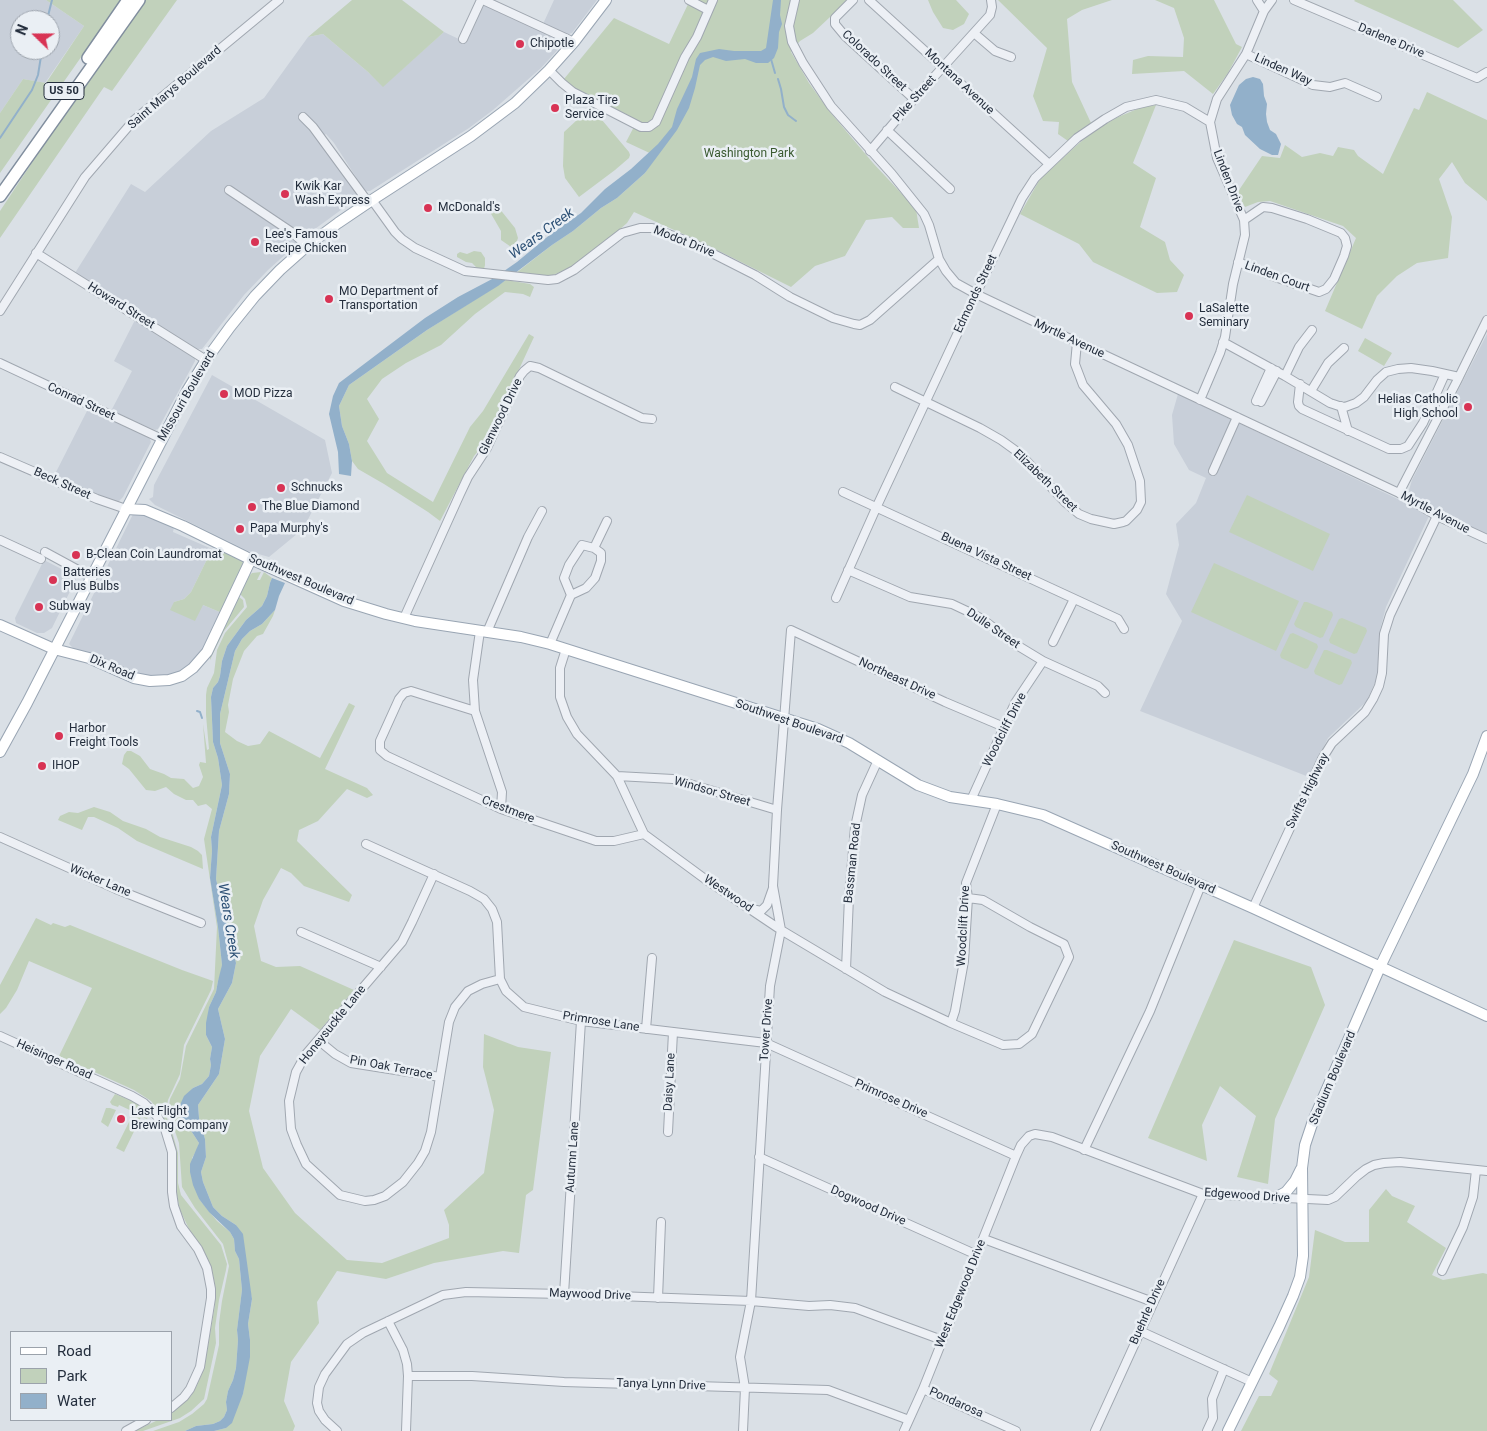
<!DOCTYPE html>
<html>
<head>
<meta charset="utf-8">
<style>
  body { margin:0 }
  #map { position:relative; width:1487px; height:1431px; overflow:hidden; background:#dae0e6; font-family:Roboto,sans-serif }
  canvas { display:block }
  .legend { position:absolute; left:10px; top:1331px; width:162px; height:90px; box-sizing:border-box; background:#eaeff4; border:1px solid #9ba2ab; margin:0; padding:6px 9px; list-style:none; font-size:15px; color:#242e3d }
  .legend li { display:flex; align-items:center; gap:10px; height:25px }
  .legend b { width:25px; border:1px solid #9ba2ab }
  .north { position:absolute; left:10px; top:10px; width:50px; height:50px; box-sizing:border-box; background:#eaeff4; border:1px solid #9ba2ab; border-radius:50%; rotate:292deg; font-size:14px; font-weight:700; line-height:20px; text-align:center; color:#242e3d }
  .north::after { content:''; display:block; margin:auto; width:18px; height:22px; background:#d83354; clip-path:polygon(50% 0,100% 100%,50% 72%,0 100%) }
</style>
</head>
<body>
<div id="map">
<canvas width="1487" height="1431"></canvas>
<ul class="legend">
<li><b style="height:6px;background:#fff"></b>Road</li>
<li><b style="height:14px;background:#c1d1bb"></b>Park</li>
<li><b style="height:14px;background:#92b0ca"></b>Water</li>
</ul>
<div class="north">N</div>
</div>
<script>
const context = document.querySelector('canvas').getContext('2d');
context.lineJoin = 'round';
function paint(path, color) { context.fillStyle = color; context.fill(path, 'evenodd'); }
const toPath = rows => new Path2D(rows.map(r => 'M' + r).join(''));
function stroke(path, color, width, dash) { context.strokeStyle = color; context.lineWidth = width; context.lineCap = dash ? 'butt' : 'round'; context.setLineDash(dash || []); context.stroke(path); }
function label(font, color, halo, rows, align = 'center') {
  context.font = font + ' Roboto,sans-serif'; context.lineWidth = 5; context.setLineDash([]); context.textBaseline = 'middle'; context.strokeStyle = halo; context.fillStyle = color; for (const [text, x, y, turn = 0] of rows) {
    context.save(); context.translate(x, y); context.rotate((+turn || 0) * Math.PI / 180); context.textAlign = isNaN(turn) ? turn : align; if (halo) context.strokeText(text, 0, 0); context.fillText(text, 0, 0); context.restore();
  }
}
paint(toPath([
  [0,0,46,0,84,26,45,83,23,79,0,113],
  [20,20,50,20,50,50,20,50],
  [554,0,597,0,572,33,566,35,543,24],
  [482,4,484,4,561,40,563,42,562,45,541,68,493,110,469,128,370,191,365,191,334,143,326,134,319,140,357,194,356,199,308,234,268,270,244,295,202,349,195,349,75,273,131,184,145,192,211,131,264,98,308,37,323,34,368,72,383,86,444,32,465,42],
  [135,320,195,358,195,361,158,429,155,430,111,411,132,371,114,361],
  [1487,334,1487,535,1435,510,1411,496,1408,493,1412,480],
  [212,375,325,440,332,473,303,529,269,557,248,551,155,505,149,499,153,497,154,485],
  [1178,394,1404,502,1429,516,1386,607,1380,630,1379,673,1367,701,1328,738,1309,777,1140,711,1182,621,1166,594,1179,545,1176,524,1196,503,1206,478,1189,470,1174,444,1172,415],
  [88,409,145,434,150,439,151,442,123,497,118,502,98,497,54,476],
  [134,512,136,512,174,527,173,532,212,549,191,592,184,599,174,602,203,605,222,613,204,649,191,665,174,675,146,678,75,650,69,644],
  [44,560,77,577,52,628,44,633,37,633,16,623,15,618]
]), '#c8cfd9');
paint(toPath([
  [46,0,121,0,0,173,0,113,23,79,46,83,84,26],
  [146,0,177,0,112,91,104,87,0,238,0,211,53,131],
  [352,0,402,0,444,32,383,87,368,72,323,34,308,37],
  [690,0,850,0,832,19,830,17,813,33,800,41,791,52,809,83,830,112,873,163,916,209,919,228,903,228,892,217,866,220,845,256,815,266,791,287,703,243,634,212,627,223,619,230,570,268,553,275,543,276,516,273,552,245,573,231,601,208,617,198,645,173,656,156,626,142,637,121,568,85,564,79,614,18,669,44],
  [928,0,956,0,969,14,964,24,953,30,943,28,933,12],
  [998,0,1112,0,1082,10,1067,19,1072,82,1091,123,1068,141,1058,134,1059,122,1043,121,1033,96,1047,48],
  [1155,0,1214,0,1236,44,1242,47,1228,73,1213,94,1184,71,1132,74,1133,60,1148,56,1183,57,1184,38,1174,8],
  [1355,0,1453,0,1483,30,1458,48,1354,1],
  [1427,92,1487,120,1487,201,1465,183,1452,162,1439,179,1452,217,1448,258,1417,263,1397,276,1377,296,1362,329,1325,311,1356,238,1343,226,1270,201,1258,202,1245,207,1237,193,1262,156,1280,158,1285,145,1302,157,1320,153,1333,156,1338,147,1354,150,1358,156,1383,174,1414,108,1419,110],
  [1156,105,1133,163,1156,178,1140,227,1165,242,1170,260,1184,275,1177,292,1157,293,1093,262,1079,244,1020,214,1040,179,1077,145,1095,130,1118,117,1142,107],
  [591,107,629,152,630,155,629,158,615,170,579,197,565,178,563,166,564,132],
  [491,202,495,203,515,228,518,238,514,249,501,240,501,231,490,212],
  [474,251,481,252,485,258,485,265,484,269,477,268,472,263,466,262,457,257,457,254,460,252,467,254],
  [506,280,530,284,534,287,530,297,523,294,505,292,475,314,441,345,406,363,382,379,367,399,379,419,367,441,387,473,433,502,470,427,483,411,529,334,534,337,485,443,474,456,440,521,428,512,384,484,358,469,352,461,349,444,342,426,339,406,349,385,427,330],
  [1365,338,1392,353,1384,366,1358,351],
  [1247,495,1330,534,1313,571,1229,532],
  [212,549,223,552,245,562,222,613,203,605,195,621,170,610,174,602,184,599,191,592],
  [1214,563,1299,601,1276,651,1191,612],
  [261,572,257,580,260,580,264,572,272,578,270,583,267,596,262,606,246,620,227,646,222,661,220,676,218,682,213,688,211,697,213,742,218,758,222,785,211,837,212,851,210,878,218,927,222,965,221,973,218,981,216,992,209,1007,206,1035,212,1047,210,1059,211,1065,209,1076,202,1084,193,1088,180,1105,180,1117,188,1126,199,1143,197,1150,192,1158,199,1199,217,1221,230,1232,234,1239,235,1251,239,1259,242,1290,237,1330,238,1340,236,1368,233,1380,228,1391,226,1402,227,1410,224,1417,220,1421,213,1424,196,1426,185,1431,153,1431,179,1422,192,1414,204,1404,207,1399,219,1345,219,1323,222,1301,229,1266,223,1244,195,1208,182,1187,179,1143,168,1111,170,1099,180,1079,186,1046,214,989,217,927,204,839,212,809,206,804,198,806,193,800,186,800,174,794,166,787,155,791,146,790,129,769,122,764,124,755,127,751,131,751,140,756,150,769,164,774,171,778,184,779,193,788,199,786,203,777,199,765,200,762,206,763,203,724,207,750,209,749,206,715,206,695,207,688,214,673,217,650,225,633,247,607,245,599,239,593,248,577,252,573],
  [239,597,243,600,244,607,224,631,210,660,210,655,237,598],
  [1304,602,1307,602,1332,612,1333,615,1323,637,1320,638,1296,627,1294,624],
  [275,610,273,616,263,634,257,636,244,651,233,679,228,705,229,712,225,732,237,741,248,746,260,744,269,731,320,758,349,703,355,706,325,769,367,788,373,795,367,798,347,789,318,821,299,830,297,841,352,895,349,902,304,886,291,873,281,868,263,900,254,926,261,961,276,967,300,966,354,990,320,1030,291,1009,260,1056,249,1111,263,1168,295,1213,347,1260,382,1263,449,1238,449,1225,444,1210,484,1173,494,1110,483,1067,484,1034,518,1047,551,1052,533,1190,526,1195,519,1253,503,1251,434,1263,386,1279,337,1271,317,1302,319,1323,291,1362,284,1401,295,1426,293,1431,214,1431,226,1428,243,1394,250,1340,248,1324,252,1299,236,1225,222,1216,213,1207,203,1182,201,1172,206,1157,205,1139,199,1118,198,1105,219,1074,225,1039,218,1009,232,983,236,963,216,879,219,831,229,794,230,774,220,743,220,714,235,651,242,639,250,631,262,624],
  [1342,618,1366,628,1367,631,1357,653,1354,654,1330,643,1329,640,1339,619],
  [1293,633,1317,644,1318,647,1308,668,1305,669,1281,658,1280,655,1290,634],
  [1324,650,1327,650,1351,660,1352,663,1342,684,1339,685,1315,674,1314,671],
  [94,807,110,812,123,821,146,829,160,837,191,847,198,851,202,855,203,869,137,841,118,828,94,817,88,817,82,830,58,820,60,816,69,812,78,813],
  [36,918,51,925,53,923,65,927,70,925,182,970,213,981,211,990,184,1045,180,1074,168,1100,166,1111,159,1111,151,1101,134,1090,59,1056,92,988,29,961,17,990,6,1008,0,1014,0,985],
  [1234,940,1311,967,1325,1005,1275,1119,1268,1184,1237,1177,1256,1116,1220,1086,1202,1125,1207,1161,1148,1138],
  [115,1094,135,1102,145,1110,148,1117,147,1119,141,1117,124,1152,116,1148,134,1112,119,1105,118,1107,112,1105,110,1102],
  [106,1108,110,1108,116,1110,108,1127,101,1122],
  [165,1113,173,1135,178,1153,178,1183,181,1195,221,1245,227,1264,226,1270,219,1300,215,1328,216,1343,204,1399,191,1411,180,1418,143,1431,135,1431,158,1420,171,1420,171,1413,191,1396,197,1385,204,1369,215,1305,214,1280,211,1267,203,1250,189,1229,180,1210,176,1191,176,1150,171,1134,162,1117],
  [1386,1189,1392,1196,1415,1206,1407,1222,1446,1248,1432,1275,1443,1280,1483,1273,1487,1274,1487,1431,1241,1431,1259,1396,1271,1396,1278,1381,1269,1374,1309,1277,1315,1230,1345,1242,1369,1242,1369,1210]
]), '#c1d1bb');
paint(toPath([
  [773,0,781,0,780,15,782,24,779,32,778,48,774,58,768,63,756,63,745,59,726,61,713,57,705,60,700,65,695,88,689,108,677,130,645,173,617,198,601,208,573,231,552,245,498,286,427,330,349,385,339,406,342,426,349,444,352,461,351,476,339,474,338,452,329,414,333,396,339,383,425,318,458,297,494,278,517,262,552,233,581,213,605,189,631,169,658,144,672,127,677,109,692,77,696,59,700,53,719,49,734,51,761,51,766,48],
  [1253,77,1260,79,1263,84,1264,96,1267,104,1266,114,1267,122,1270,130,1276,134,1281,144,1278,155,1272,155,1260,149,1245,135,1242,127,1237,124,1232,115,1230,105,1239,85,1246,79],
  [272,578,285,583,279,596,275,610,262,624,250,631,242,639,235,651,220,714,220,743,230,774,229,794,219,831,216,879,236,963,232,983,218,1009,225,1039,219,1074,198,1105,199,1118,205,1139,206,1157,201,1172,203,1182,213,1207,222,1216,236,1225,243,1234,252,1299,248,1324,250,1340,250,1357,243,1394,232,1423,226,1428,214,1431,185,1431,196,1426,213,1424,220,1421,224,1417,227,1410,226,1402,228,1391,233,1380,236,1368,238,1340,237,1330,242,1290,239,1259,235,1251,234,1239,230,1232,209,1212,199,1199,193,1185,190,1172,190,1164,199,1143,188,1126,180,1117,180,1105,184,1096,193,1088,202,1084,209,1076,211,1065,210,1059,212,1047,206,1035,206,1023,209,1007,216,992,218,981,222,965,218,927,210,878,212,851,211,837,222,785,218,758,213,742,211,697,213,688,218,682,220,676,222,661,227,646,246,620,262,606,267,596,270,583]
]), '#92b0ca');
stroke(toPath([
  [47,20,52,0],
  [771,59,775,73],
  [778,79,781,89,784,107,788,115,796,121],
  [0,138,32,90,38,75,42,50],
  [197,711,200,712,202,718]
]), '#92b0ca', 2);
const minor = toPath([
  [483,0,574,42],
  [689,0,708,10],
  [795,0,789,26,792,42,803,63,831,106,892,174,924,214,929,225,939,259,946,271,956,283,976,294,1077,342,1399,493,1437,516,1487,539],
  [853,0,835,18,835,24,845,36,914,99],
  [869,0,1049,164],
  [1257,0,1264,11],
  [1294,0,1477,78,1487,72],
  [974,33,995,51,1011,57],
  [463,39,481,0],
  [1246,54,1313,85,1330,87,1345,83,1377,97],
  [549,70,562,83,573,92,641,127,649,127,656,122,685,57,697,37,713,0],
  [303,117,313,127,368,202],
  [887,130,950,189],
  [870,151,914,99,990,15,992,7,991,0],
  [229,190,293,233,307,246],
  [372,200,395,232,402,239,415,248,465,271,548,280,557,279,574,270,622,233,640,228,652,228,692,243,755,275,790,297,833,318,854,324,860,325,870,320,939,259],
  [36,253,206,360],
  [1238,262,1278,278,1319,292,1326,289,1334,279,1344,256,1347,246,1345,238,1341,233,1307,219,1272,208,1263,207,1244,220],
  [0,311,85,177,134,120,279,0],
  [1223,342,1285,376,1330,403,1339,406,1345,407,1356,403,1364,397,1377,380,1386,372,1398,369,1411,368,1432,371,1459,377],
  [0,363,162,439],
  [1285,376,1299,347,1312,330],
  [1300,384,1298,402,1299,406,1302,409,1389,449,1401,449,1408,446,1423,423,1445,374],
  [895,387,980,428,1001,440,1019,453,1066,503,1079,514,1091,519,1114,524,1123,522,1126,521,1137,510,1141,502,1140,481,1128,445,1116,424,1083,385,1075,364,1077,342],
  [1311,391,1328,363,1344,348],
  [1200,400,1220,353,1225,337,1233,284,1245,235,1244,220,1217,158,1210,122,1217,99,1246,54,1264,11,1272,0],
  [1256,401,1271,368],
  [1261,402,1277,371],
  [1341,406,1348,431],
  [0,457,97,499,126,509],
  [1213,471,1237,417],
  [843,492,1118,619,1124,629],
  [1399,493,1457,381,1487,320],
  [0,540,41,559],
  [582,545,594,548,601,553,601,561,595,578,586,588,571,595,564,578,569,565,582,545],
  [594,548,607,521],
  [45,552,91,577],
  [848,570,910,597,952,604,969,612,982,619,1015,644,1043,661,1098,686,1105,693],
  [836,598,877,506,976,294,1022,198,1035,178,1077,138,1105,119,1126,107,1156,100,1185,107,1210,122],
  [404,618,460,494,468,477,487,448,520,376,524,371,530,366,539,368,642,418,652,419],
  [480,631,473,680,475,711,502,792,501,809],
  [487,632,528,537,542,511],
  [1053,642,1074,599],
  [550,644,571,595],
  [566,649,560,668,560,697,567,717,577,734,617,776,644,834,705,879,781,930,885,992,951,1023,1003,1045,1019,1044,1032,1034,1069,957,1064,944,1030,927,983,900,968,898],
  [475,711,411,691,404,693,399,699,380,741,380,750,387,756,501,809,596,841,614,841,644,834],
  [617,776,673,779,777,810],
  [971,800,1015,703,1043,661],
  [0,837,116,889,201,923],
  [366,844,470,891,484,899,492,909,497,922,500,979,506,991,524,1007,581,1021,766,1043,1016,1156],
  [434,874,412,922,402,942,306,1054,296,1072,289,1101,291,1129,297,1145,306,1164,340,1195,365,1201,374,1200,385,1196,403,1182,418,1163,425,1151,431,1132,449,1022,455,1007,468,991,482,984,500,979],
  [1253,908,1322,759,1332,743,1365,712,1373,699,1379,686,1382,673,1384,634,1390,615,1437,516],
  [752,909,761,911,767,905,773,888],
  [301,932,381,967],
  [846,969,849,897,855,827,862,795,878,760],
  [951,1023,955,1011,964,961,968,898,966,883,997,804],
  [646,1029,652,958],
  [0,1036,132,1096,144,1103,156,1115,165,1129,172,1152,172,1192,174,1206,181,1226,198,1249,207,1268,211,1289,211,1298,200,1367,190,1389,184,1397,171,1408],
  [318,1040,335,1054,351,1063,440,1077],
  [668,1132,673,1032],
  [1084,1150,1150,1011,1201,885],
  [759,1157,977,1255],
  [984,1239,1153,1302],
  [1442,1271,1463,1227,1473,1197,1476,1170],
  [564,1294,581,1021],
  [658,1298,661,1222],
  [388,1321,403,1350,407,1364,408,1376,406,1431],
  [1140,1331,1252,1382],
  [408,1376,472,1376,564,1382,828,1390,909,1420],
  [923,1389,1016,1431],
  [126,1431,146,1420],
  [337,1431,325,1420,319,1411,317,1403,319,1387,325,1374,347,1344,363,1333,443,1295,466,1292,564,1294,751,1301,809,1306,830,1305,855,1308,942,1340],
  [743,1431,745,1388,740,1357,751,1301,770,986,781,930,773,886,777,810,791,630,945,702,1004,727],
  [904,1431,923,1389,1016,1156,1021,1145,1029,1136,1035,1134,1052,1137,1203,1194,1328,1200,1335,1197,1357,1176,1366,1169,1374,1165,1384,1163,1400,1162,1487,1171],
  [1095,1431,1203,1194],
  [1207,1431,1213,1418,1212,1399,1224,1369]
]);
const major = toPath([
  [126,509,145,510,183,526,246,557,344,601,386,614,415,621,521,637,550,644,818,729,849,743,918,785,950,797,997,804,1043,815,1253,908,1487,1016],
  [0,625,54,649,89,658,134,678,150,681,169,680,182,676,193,668,207,652,251,559],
  [0,752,27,703,187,391,206,360,230,327,255,296,280,270,307,246,338,223,372,200,471,136,515,103,549,70,574,42,606,0],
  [1275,1198,1286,1192,1295,1181,1301,1169],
  [1228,1431,1279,1327,1293,1296,1300,1277,1303,1256,1302,1168,1305,1145,1313,1121,1380,967,1473,774,1487,736]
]);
const highway = toPath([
  [88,58,128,0],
  [0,196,139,0]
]);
stroke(minor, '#a0a7b0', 10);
stroke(major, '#99a5b3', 12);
stroke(highway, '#818e9e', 14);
stroke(minor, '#edf0f5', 8);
stroke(major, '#fff', 10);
stroke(highway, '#fff', 11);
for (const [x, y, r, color] of [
  [520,44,5,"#d83354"],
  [555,108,5,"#d83354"],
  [285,194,5,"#d83354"],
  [428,208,5,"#d83354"],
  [255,242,5,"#d83354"],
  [329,299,5,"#d83354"],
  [1189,316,5,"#d83354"],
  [224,394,5,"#d83354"],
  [1468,407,5,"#d83354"],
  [281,488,5,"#d83354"],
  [252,507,5,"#d83354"],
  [240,529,5,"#d83354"],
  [76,555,5,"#d83354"],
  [53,580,5,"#d83354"],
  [39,607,5,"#d83354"],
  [59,736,5,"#d83354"],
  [42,766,5,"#d83354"],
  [121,1119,5,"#d83354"]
]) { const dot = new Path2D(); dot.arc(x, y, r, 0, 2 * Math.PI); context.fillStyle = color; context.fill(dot); stroke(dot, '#eaeff4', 2); }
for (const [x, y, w] of [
  [64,91,40]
]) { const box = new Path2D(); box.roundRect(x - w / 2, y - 8.5, w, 17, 4); context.fillStyle = '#eaeff4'; context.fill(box); stroke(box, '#242e3d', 1); }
label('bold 11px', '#242e3d', null, [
  ["US 50",64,91]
]);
label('12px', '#242e3d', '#eaeff4', [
  ["Darlene Drive",1391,41,23],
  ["Colorado Street",874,61,43],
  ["Linden Way",1283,70,24],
  ["Montana Avenue",959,82,43],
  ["Saint Marys Boulevard",175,88,-41],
  ["Pike Street",915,99,-48],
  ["Linden Drive",1228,181,69],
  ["Modot Drive",684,242,22],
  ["Linden Court",1277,277,20],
  ["Edmonds Street",976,294,-65],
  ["Howard Street",121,306,32],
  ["Myrtle Avenue",1069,339,25],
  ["Missouri Boulevard",187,396,-60],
  ["Conrad Street",81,402,25],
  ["Glenwood Drive",501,417,-64],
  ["Elizabeth Street",1045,481,44],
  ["Beck Street",62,484,24],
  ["Myrtle Avenue",1435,513,28],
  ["Buena Vista Street",986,557,25],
  ["Southwest Boulevard",301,580,23],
  ["Dulle Street",993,629,34],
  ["Dix Road",112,668,23],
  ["Northeast Drive",897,679,25],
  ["Southwest Boulevard",789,722,19],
  ["Woodcliff Drive",1005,730,-63],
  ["Swifts Highway",1308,791,-64],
  ["Windsor Street",712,792,16],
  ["Crestmere",508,810,21],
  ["Bassman Road",853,863,-84],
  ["Southwest Boulevard",1163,868,24],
  ["Wicker Lane",100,881,23],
  ["Westwood",728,894,34],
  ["Woodclift Drive",964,926,-87],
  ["Primrose Lane",601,1022,9],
  ["Honeysuckle Lane",333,1025,-51],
  ["Tower Drive",767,1030,-86],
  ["Heisinger Road",54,1060,24],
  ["Pin Oak Terrace",391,1068,11],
  ["Stadium Boulevard",1333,1078,-67],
  ["Daisy Lane",670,1082,-87],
  ["Primrose Drive",891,1099,24],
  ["Autumn Lane",573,1157,-86],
  ["Edgewood Drive",1247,1196,4],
  ["Dogwood Drive",868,1206,24],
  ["West Edgewood Drive",961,1294,-68],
  ["Maywood Drive",590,1295,2],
  ["Buehrle Drive",1148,1312,-66],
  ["Tanya Lynn Drive",661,1385,2],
  ["Pondarosa",956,1403,24]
]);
label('12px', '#242e3d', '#eaeff4', [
  ["Chipotle",530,44],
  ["Plaza Tire",565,101],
  ["Service",565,115],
  ["Kwik Kar",295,187],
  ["Wash Express",295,201],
  ["McDonald's",438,208],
  ["Lee's Famous",265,235],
  ["Recipe Chicken",265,249],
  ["MO Department of",339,292],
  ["Transportation",339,306],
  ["LaSalette",1199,309],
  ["Seminary",1199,323],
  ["MOD Pizza",234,394],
  ["Helias Catholic",1458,400,"right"],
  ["High School",1458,414,"right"],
  ["Schnucks",291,488],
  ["The Blue Diamond",262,507],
  ["Papa Murphy's",250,529],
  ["B-Clean Coin Laundromat",86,555],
  ["Batteries",63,573],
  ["Plus Bulbs",63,587],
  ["Subway",49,607],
  ["Harbor",69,729],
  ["Freight Tools",69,743],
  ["IHOP",52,766],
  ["Last Flight",131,1112],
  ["Brewing Company",131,1126]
], 'left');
label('12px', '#3a5a30', '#eaeff4', [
  ["Washington Park",749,154]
]);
label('italic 14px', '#2b4f74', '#eaeff4', [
  ["Wears Creek",542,234,-36],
  ["Wears Creek",228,921,81]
]);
</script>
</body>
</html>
